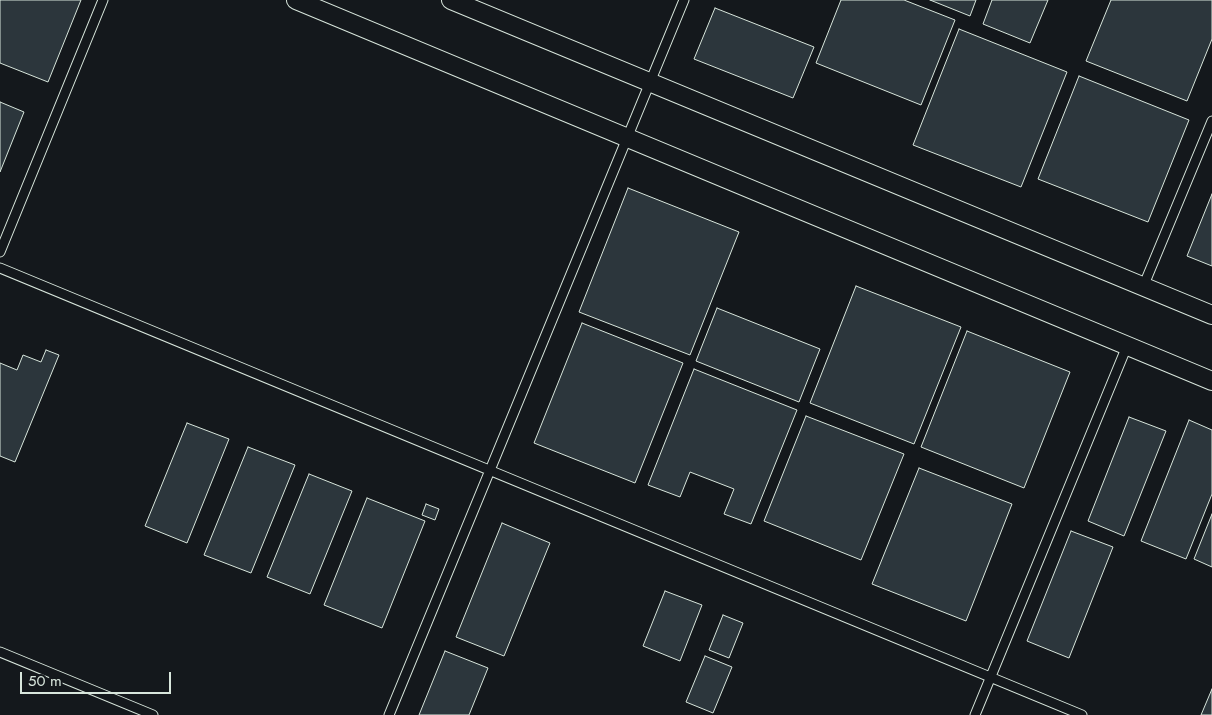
<!DOCTYPE html>
<html>
<head>
<meta charset="utf-8">
<style>
  body { margin:0 }
  #map { position:relative; width:1212px; height:715px; overflow:hidden; background:#14181c; font-family:Jost,sans-serif }
  canvas { display:block }
  .scale { position:absolute; left:20px; top:672px; width:151px; height:22px; box-sizing:border-box; border:2px solid #d8e6dc; border-top:0; padding-left:6px; font-size:15px; line-height:18px; white-space:nowrap; color:#d8e6dc; -webkit-text-stroke:4px #14181c; paint-order:stroke }
</style>
</head>
<body>
<div id="map">
<canvas width="1212" height="715"></canvas>
<div class="scale">50 m</div>
</div>
<script>
const context = document.querySelector('canvas').getContext('2d');
context.lineJoin = 'round';
function paint(path, color) { context.fillStyle = color; context.fill(path, 'evenodd'); }
const toPath = rows => new Path2D(rows.map(r => 'M' + r).join(''));
function stroke(path, color, width, dash) { context.strokeStyle = color; context.lineWidth = width; context.lineCap = dash ? 'butt' : 'round'; context.setLineDash(dash || []); context.stroke(path); }
const building = toPath([
  [0,0,81,0,48,82,0,63,0,0],
  [841,0,904,0,955,20,921,105,816,63,841,0],
  [930,0,976,0,970,16,930,0],
  [992,0,1048,0,1030,43,983,24,992,0],
  [1111,0,1212,0,1212,39,1187,101,1086,61,1111,0],
  [715,8,814,47,793,98,694,59,715,8],
  [959,29,1067,72,1021,187,913,145,959,29],
  [1079,76,1189,120,1148,222,1038,179,1079,76],
  [0,102,24,112,0,172,0,102],
  [628,188,739,232,690,355,579,312,628,188],
  [1212,194,1212,266,1187,256,1212,194],
  [856,286,961,327,914,444,810,403,856,286],
  [717,308,820,349,799,402,696,361,717,308],
  [582,323,683,363,635,483,534,443,582,323],
  [967,331,1070,372,1024,488,921,447,967,331],
  [46,350,59,355,15,462,0,456,0,363,17,370,23,355,41,362,46,350],
  [694,369,797,410,751,524,724,514,734,489,690,472,680,497,648,485,694,369],
  [806,416,904,454,861,560,764,521,806,416],
  [1129,417,1166,431,1124,536,1088,521,1129,417],
  [1189,420,1212,430,1212,494,1186,559,1141,541,1189,420],
  [187,423,229,439,187,543,145,526,187,423],
  [248,447,295,465,251,573,204,555,248,447],
  [919,468,1012,504,966,621,872,584,919,468],
  [309,474,352,491,310,594,267,577,309,474],
  [367,498,425,521,382,628,324,605,367,498],
  [426,504,439,509,435,520,422,515,426,504],
  [1212,514,1212,567,1194,559,1212,514],
  [502,523,550,543,504,656,456,637,502,523],
  [1071,531,1113,547,1069,658,1027,641,1071,531],
  [665,591,702,605,680,661,643,646,665,591],
  [723,615,743,623,729,658,709,650,723,615],
  [445,651,488,668,469,715,419,715,445,651],
  [705,656,732,667,713,713,686,702,705,656],
  [1212,689,1212,715,1201,715,1212,689]
]);
paint(building, '#2c363c');
stroke(building, '#d8e6dc', 1);
const service = toPath([
  [0,252,103,0],
  [0,268,1082,715],
  [1143,287,1212,121],
  [0,652,153,715],
  [389,715,684,0],
  [975,715,1127,346]
]);
const minor = toPath([
  [296,0,1212,381],
  [451,0,1212,315]
]);
stroke(service, '#d8e6dc', 11);
stroke(minor, '#d8e6dc', 20);
stroke(service, '#14181c', 9);
stroke(minor, '#14181c', 18);
</script>
</body>
</html>
